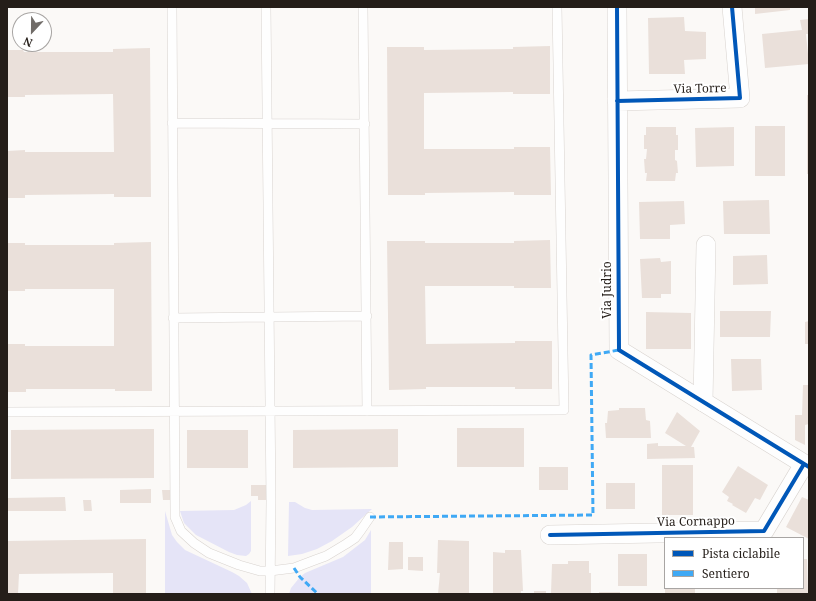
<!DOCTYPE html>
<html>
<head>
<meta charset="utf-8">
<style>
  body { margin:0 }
  #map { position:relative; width:816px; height:601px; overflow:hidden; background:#fbf9f7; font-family:"Noto Serif",serif }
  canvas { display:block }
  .frame { position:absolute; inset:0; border:8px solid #251e19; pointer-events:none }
  .legend { position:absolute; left:664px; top:537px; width:140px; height:52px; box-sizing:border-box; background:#fff; border:1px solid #a8a5a3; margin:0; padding:5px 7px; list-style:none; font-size:12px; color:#251e19 }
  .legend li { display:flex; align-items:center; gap:8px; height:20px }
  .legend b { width:20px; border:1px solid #a8a5a3 }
  .north { position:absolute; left:12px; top:12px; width:40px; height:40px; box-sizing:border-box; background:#fff; border:1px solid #a8a5a3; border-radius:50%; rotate:202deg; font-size:11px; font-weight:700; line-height:16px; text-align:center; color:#251e19 }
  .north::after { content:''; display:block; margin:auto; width:14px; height:18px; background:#706b67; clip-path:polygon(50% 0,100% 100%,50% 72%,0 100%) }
</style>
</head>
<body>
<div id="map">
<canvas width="816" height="601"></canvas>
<div class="frame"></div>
<ul class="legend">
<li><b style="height:5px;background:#0057b8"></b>Pista ciclabile</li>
<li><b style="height:5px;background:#3fa9f5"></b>Sentiero</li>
</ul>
<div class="north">N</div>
</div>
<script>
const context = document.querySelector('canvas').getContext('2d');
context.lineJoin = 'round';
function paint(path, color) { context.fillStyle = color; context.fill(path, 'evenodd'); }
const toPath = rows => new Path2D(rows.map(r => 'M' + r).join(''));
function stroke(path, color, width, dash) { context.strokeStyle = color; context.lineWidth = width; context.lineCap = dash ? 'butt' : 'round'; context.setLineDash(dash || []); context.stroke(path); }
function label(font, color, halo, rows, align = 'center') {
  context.font = font + ' "Noto Serif",serif'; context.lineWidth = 4; context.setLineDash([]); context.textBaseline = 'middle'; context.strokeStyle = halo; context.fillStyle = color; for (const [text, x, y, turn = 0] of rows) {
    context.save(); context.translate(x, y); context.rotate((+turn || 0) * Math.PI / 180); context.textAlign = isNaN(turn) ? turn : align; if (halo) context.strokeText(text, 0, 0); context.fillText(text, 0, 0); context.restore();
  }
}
paint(toPath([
  [251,501,251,551,249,554,246,556,237,555,229,552,196,535,184,523,180,511,234,510,246,505],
  [289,502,295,502,305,508,312,510,372,509,352,527,332,541,317,549,302,554,288,556],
  [165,511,172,535,177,542,185,550,232,572,239,576,247,583,252,594,165,594],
  [371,530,371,594,289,594,291,588,300,577,305,573,343,557,365,540]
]), '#e5e4f7');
paint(toPath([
  [755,7,790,7,790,10,755,14],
  [684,17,685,31,706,32,706,59,684,60,685,74,649,74,648,18],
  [809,19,809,34,806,34,809,64,765,68,762,34,802,30,800,20],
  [550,46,550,94,513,94,513,92,424,93,424,149,423,149,514,149,514,147,550,147,551,195,514,195,514,192,425,193,425,195,388,195,387,47,424,47,424,50,513,49,513,47],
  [150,48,151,197,114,197,114,194,25,195,25,198,7,198,7,151,25,150,25,152,114,152,113,94,25,95,25,97,7,97,7,50,23,50,24,52,113,52,113,49],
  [807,95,809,95,809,174,807,174],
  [755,126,785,126,785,176,755,176],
  [646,127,676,127,676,135,678,135,678,150,675,150,675,160,677,161,678,173,676,173,675,181,646,181,647,173,645,173,644,159,646,159,647,149,644,149,644,135,646,135],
  [734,127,734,166,696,167,695,128],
  [769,200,770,234,724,234,723,201],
  [684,201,685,224,670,225,670,239,640,239,639,202],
  [550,240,551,288,514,288,514,286,425,286,426,344,515,343,515,341,552,341,552,389,515,389,515,387,426,387,426,389,389,390,387,241,425,241,425,243,514,243,514,241],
  [151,242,152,391,115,391,115,389,26,389,26,392,7,392,7,344,25,344,25,346,114,346,114,289,25,289,25,291,7,291,7,243,25,243,25,245,114,245,114,243],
  [767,255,768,284,733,285,733,256],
  [660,258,661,262,671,261,671,294,661,294,661,298,642,298,640,259],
  [720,311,771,311,770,337,720,337],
  [646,312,691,313,691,349,646,349],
  [809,321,809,344,805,344,805,322],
  [731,359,761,359,762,390,732,391],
  [803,385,809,385,809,424,805,425,805,445,795,440,795,415,802,415],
  [619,408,645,408,646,420,650,421,651,438,606,438,605,423,607,423,608,411,619,410],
  [677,412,700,431,691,447,694,447,695,458,647,459,647,444,658,443,658,446,686,446,665,433],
  [457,428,524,428,524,467,457,467],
  [154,429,154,478,11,479,11,430],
  [398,429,398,467,293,468,293,430],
  [187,430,248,430,248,468,187,468],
  [662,465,693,465,693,515,662,515],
  [738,466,768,485,760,500,755,498,746,513,732,505,733,504,727,501,729,497,722,492],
  [539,467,568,467,568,490,539,490],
  [606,483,635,483,635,509,606,509],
  [251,485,266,485,267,500,258,500,258,496,251,496],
  [151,489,151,503,120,503,120,490],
  [162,490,170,490,170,500,163,500],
  [65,497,66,511,7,511,7,498],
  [802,497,809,500,809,539,786,527],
  [83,500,91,500,92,511,84,511],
  [146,539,146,594,113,594,113,573,19,574,18,594,7,594,7,541],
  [438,540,469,541,469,594,438,594,440,573,437,573],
  [389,542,403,542,403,569,388,570],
  [505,550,521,550,523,591,521,591,521,594,493,594,493,552,505,553],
  [618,554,647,554,647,586,618,586],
  [408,557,423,557,423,571,408,570],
  [803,559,807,559,808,594,777,594,777,588,803,588],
  [568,561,589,561,589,573,591,573,591,594,551,593,552,564,568,564],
  [665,588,695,588,695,594,665,594],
  [534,591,546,591,546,594,534,594],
  [599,592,620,592,620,594,599,594]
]), '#eae0da');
const lane = toPath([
  [172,7,175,511,175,517,181,531,194,543,209,553,239,565,260,571,270,571,294,568,315,560,326,556,346,544,355,538,361,530,370,517],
  [266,7,271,501,270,594],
  [363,7,367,411],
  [172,123,365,124],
  [173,318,367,316],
  [7,412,564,410,557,7]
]);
const street = toPath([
  [617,7,619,350,809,467],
  [617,101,740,98,732,7],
  [703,402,706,245],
  [550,535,764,531,804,464]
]);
stroke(lane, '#d8d3cf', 10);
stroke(street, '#d8d3cf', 20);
stroke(lane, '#fefefe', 9);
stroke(street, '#fefefe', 19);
stroke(toPath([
  [370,517,593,515,591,355,619,350],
  [294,568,300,577,318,594]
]), '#3fa9f5', 3, [6, 3]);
stroke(toPath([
  [617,7,619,350,809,467],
  [617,101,740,98,732,7],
  [550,535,764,531,804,464]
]), '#0057b8', 4);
label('12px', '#251e19', '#fff', [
  ["Via Torre",700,89,-1],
  ["Via Judrio",608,290,-90],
  ["Via Cornappo",696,522,-1]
]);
</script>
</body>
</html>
